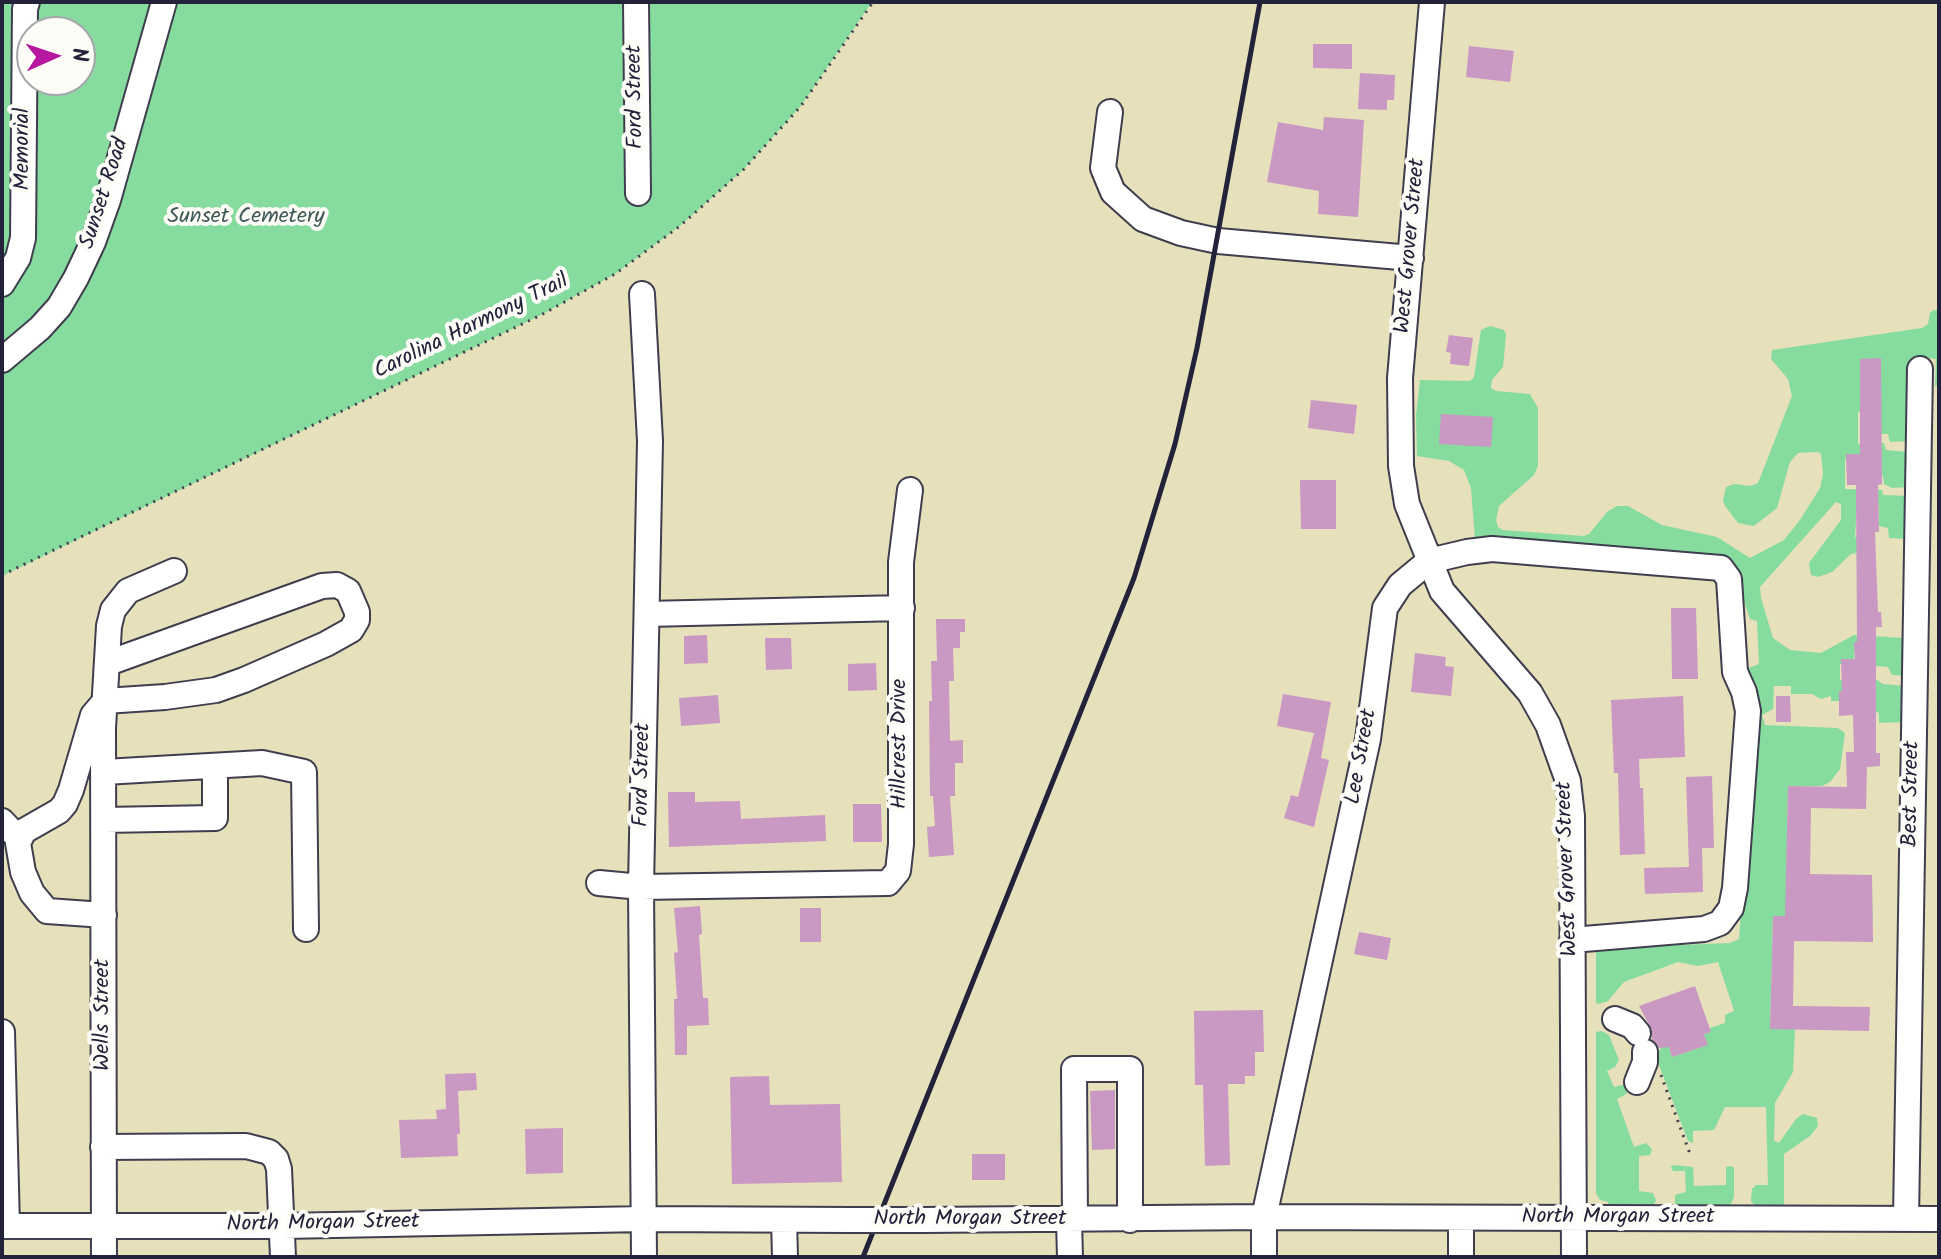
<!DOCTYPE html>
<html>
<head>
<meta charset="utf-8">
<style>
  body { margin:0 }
  #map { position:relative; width:1941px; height:1259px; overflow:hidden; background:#e6e0bb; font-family:Kalam,sans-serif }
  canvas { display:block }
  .frame { position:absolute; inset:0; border:4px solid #22223b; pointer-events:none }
  .north { position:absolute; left:16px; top:16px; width:80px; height:80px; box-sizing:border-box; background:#fdfcf7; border:2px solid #a5a5ac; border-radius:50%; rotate:87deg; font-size:22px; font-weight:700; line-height:32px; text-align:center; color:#22223b }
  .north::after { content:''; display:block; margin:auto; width:28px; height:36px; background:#b5179e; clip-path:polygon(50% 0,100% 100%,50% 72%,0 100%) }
</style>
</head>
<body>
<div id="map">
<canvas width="1941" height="1259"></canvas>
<div class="frame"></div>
<div class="north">N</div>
</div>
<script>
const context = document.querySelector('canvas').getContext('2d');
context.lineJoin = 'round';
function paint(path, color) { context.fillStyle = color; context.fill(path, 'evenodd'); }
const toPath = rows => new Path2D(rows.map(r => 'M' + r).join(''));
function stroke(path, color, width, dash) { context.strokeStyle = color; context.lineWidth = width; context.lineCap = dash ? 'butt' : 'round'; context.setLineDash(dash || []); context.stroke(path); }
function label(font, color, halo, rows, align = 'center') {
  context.font = font + ' Kalam,sans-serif'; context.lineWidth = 8; context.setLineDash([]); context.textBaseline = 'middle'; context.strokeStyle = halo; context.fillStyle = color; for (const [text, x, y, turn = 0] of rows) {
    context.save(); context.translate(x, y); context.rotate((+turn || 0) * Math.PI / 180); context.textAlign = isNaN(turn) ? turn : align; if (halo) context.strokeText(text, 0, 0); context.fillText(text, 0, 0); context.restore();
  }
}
paint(toPath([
  [2,2,872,2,801,106,744,169,680,226,615,274,541,315,2,576],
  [32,32,80,32,80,80,32,80],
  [1933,310,1939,311,1939,384,1935,386,1936,359,1914,356,1912,441,1890,442,1888,434,1880,434,1880,412,1858,412,1858,444,1884,443,1886,450,1909,452,1909,487,1892,488,1884,484,1883,476,1880,475,1879,459,1845,459,1845,489,1882,490,1883,495,1911,496,1906,539,1889,538,1888,528,1879,526,1879,506,1857,505,1855,537,1865,538,1864,552,1851,554,1832,572,1818,577,1811,575,1809,563,1841,520,1841,504,1836,502,1760,587,1761,598,1773,638,1790,650,1821,653,1854,635,1905,638,1904,676,1892,675,1888,667,1876,666,1876,646,1855,646,1854,663,1840,664,1840,680,1877,680,1883,684,1905,686,1903,722,1879,723,1879,713,1839,696,1839,701,1831,701,1831,696,1821,699,1812,694,1791,694,1791,686,1774,686,1773,709,1762,715,1765,725,1838,728,1845,733,1840,769,1830,782,1822,786,1788,786,1786,897,1872,899,1873,918,1773,917,1770,1028,1795,1029,1793,1072,1775,1103,1774,1141,1779,1143,1796,1119,1803,1114,1817,1118,1818,1126,1810,1136,1784,1154,1784,1207,1757,1207,1751,1201,1752,1189,1756,1185,1768,1185,1766,1107,1725,1107,1714,1130,1693,1131,1693,1143,1688,1141,1657,1060,1657,1053,1662,1047,1669,1047,1672,1057,1707,1045,1704,1034,1710,1032,1710,1028,1725,1023,1725,1015,1734,1011,1718,962,1698,966,1678,962,1624,982,1608,1001,1599,1004,1596,1003,1596,952,1603,948,1730,943,1739,939,1756,703,1746,669,1759,664,1757,621,1750,619,1735,576,1475,540,1471,488,1464,470,1449,461,1417,456,1416,415,1420,380,1470,381,1474,377,1481,330,1490,326,1504,330,1506,335,1503,367,1492,380,1491,388,1496,391,1530,394,1538,408,1538,466,1534,475,1499,506,1496,520,1498,527,1503,530,1583,536,1589,534,1607,512,1617,506,1628,506,1662,525,1717,537,1750,558,1784,540,1800,520,1820,488,1823,474,1821,454,1818,452,1798,453,1790,462,1777,508,1754,526,1738,523,1725,506,1723,500,1726,487,1734,484,1750,486,1758,483,1792,396,1788,379,1771,359,1772,350,1922,328,1928,324,1930,313],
  [1602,1031,1609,1035,1619,1060,1615,1067,1607,1071,1614,1087,1627,1084,1628,1090,1626,1094,1617,1099,1634,1147,1646,1143,1652,1149,1650,1155,1639,1156,1639,1191,1653,1193,1656,1200,1654,1205,1609,1206,1608,1202,1600,1200,1596,1193,1596,1032],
  [1673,1165,1693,1167,1694,1186,1726,1185,1726,1167,1731,1166,1734,1168,1734,1197,1731,1204,1723,1207,1675,1205,1675,1195,1686,1192,1685,1171,1673,1171,1671,1167]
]), '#86dc9f');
paint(toPath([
  [1313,44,1352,44,1352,69,1313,68],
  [1469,46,1514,51,1510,82,1466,77],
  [1360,73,1395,75,1394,100,1387,100,1387,110,1358,109],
  [1324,117,1364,120,1358,217,1318,214,1319,191,1267,182,1278,122,1323,130],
  [1449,335,1473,338,1469,366,1450,364,1451,353,1446,352],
  [1881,358,1882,484,1878,485,1879,532,1875,532,1878,612,1881,612,1882,627,1876,627,1876,753,1880,753,1880,766,1867,767,1866,809,1811,808,1810,874,1872,875,1873,942,1794,941,1793,1006,1870,1007,1869,1031,1770,1029,1773,916,1785,916,1788,786,1847,787,1846,752,1854,752,1853,715,1839,716,1839,691,1842,691,1841,659,1855,659,1854,642,1857,642,1856,485,1847,485,1846,454,1860,454,1860,359],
  [1311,400,1357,405,1354,434,1308,428],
  [1441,414,1493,417,1491,447,1439,444],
  [1300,480,1336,480,1336,529,1301,529],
  [1671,608,1696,608,1698,679,1672,679],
  [936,619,965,619,965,632,960,632,960,648,953,648,954,681,949,681,950,741,963,740,963,763,955,763,955,796,950,796,954,855,929,857,927,827,935,826,933,796,930,796,929,701,932,701,931,661,937,661],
  [707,635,708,663,684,664,684,636],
  [765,638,791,638,792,669,766,670],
  [1415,653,1446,657,1445,666,1454,667,1451,696,1411,692],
  [876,663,877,690,848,691,848,664],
  [1283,694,1331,702,1321,758,1329,760,1314,827,1284,818,1291,795,1298,797,1314,733,1277,726],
  [718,695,720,723,681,726,679,698],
  [1683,696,1685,757,1639,759,1640,788,1643,788,1645,854,1620,855,1618,773,1614,773,1611,700],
  [1776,696,1790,696,1791,722,1776,722],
  [1712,776,1714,848,1702,848,1703,892,1645,894,1644,868,1689,867,1686,777],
  [668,792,695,792,695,802,740,801,741,819,825,815,826,841,669,847],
  [853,804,881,804,882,842,853,842],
  [700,906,702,934,699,935,703,998,708,998,709,1025,687,1026,687,1055,675,1055,674,999,677,999,674,953,678,952,674,908],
  [800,908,821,908,821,942,800,942],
  [1359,932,1391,938,1387,960,1354,954],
  [1695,986,1711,1032,1704,1034,1708,1045,1672,1057,1669,1047,1659,1048,1652,1039,1652,1030,1639,1006],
  [1263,1010,1264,1052,1255,1052,1255,1076,1245,1076,1245,1084,1228,1084,1230,1165,1205,1166,1203,1085,1195,1085,1194,1011],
  [476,1073,477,1090,458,1091,460,1134,457,1134,458,1156,401,1158,399,1120,437,1119,436,1110,446,1109,445,1074],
  [769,1076,770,1105,840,1104,842,1182,732,1184,730,1077],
  [1115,1090,1115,1149,1092,1150,1090,1091],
  [563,1128,563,1173,526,1174,525,1129],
  [972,1154,1005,1154,1005,1180,972,1180]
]), '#c998c3');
const minor = toPath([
  [636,2,638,193],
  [1432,2,1400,378,1401,466,1407,504,1442,591,1530,693,1548,725,1568,781,1572,816,1574,1257],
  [1110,112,1103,168,1113,192,1143,219,1181,233,1218,241,1411,258],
  [2,284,18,258,23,238,25,9,27,2],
  [642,294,650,441,641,887,644,1257],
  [2,360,40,328,59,307,76,278,93,242,108,200,164,2],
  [647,614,902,608],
  [104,772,262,763,304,772,306,929],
  [104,820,215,818,215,766],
  [2,821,19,839],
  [599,883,641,887,888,883,898,871,901,844,901,562,910,490],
  [104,915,47,911,32,893,23,872,18,843,24,831,59,811,65,804,71,790,93,715,105,701,165,697,216,690,244,680,326,644,351,630,357,620,357,612,348,591,337,585,322,586,108,663],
  [1615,1019,1632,1026,1638,1033],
  [2,1032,7,1226],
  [1637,1082,1645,1062,1645,1052],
  [103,1147,246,1146,269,1152,276,1159,279,1169,283,1257],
  [1461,1218,1461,1257],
  [1906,1219,1920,369],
  [784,1220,785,1257],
  [923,1220,1264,1217,1939,1219],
  [1069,1221,1070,1257],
  [1075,1221,1074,1069,1130,1069,1130,1220],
  [2,1226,283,1226,644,1219,852,1220],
  [104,1257,103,728,109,626,113,610,128,591,174,571],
  [1264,1257,1264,1217,1368,739,1385,608,1400,585,1429,561,1467,552,1492,549,1721,568,1729,579,1735,672,1744,692,1748,711,1735,888,1731,908,1720,923,1704,929,1572,940]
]);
stroke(minor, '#3f3e4e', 28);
stroke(toPath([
  [2,575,541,315,615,274,680,226,744,169,801,106,873,2],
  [1661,1075,1690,1154]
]), '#3f3e4e', 3, [2, 6]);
stroke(minor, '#fff', 24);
stroke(toPath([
  [863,1257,1134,578,1175,444,1197,348,1260,2]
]), '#22223b', 5);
const minorBridge = toPath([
  [852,1220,923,1220]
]);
stroke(minorBridge, '#3f3e4e', 28, []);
stroke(minorBridge, '#fff', 24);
label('22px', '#22223b', '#fdfcf7', [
  ["Ford Street",637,97,-91],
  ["Memorial",24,149,-90],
  ["Sunset Road",106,194,-72],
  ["West Grover Street",1412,246,-85],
  ["Carolina Harmony Trail",472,328,-26],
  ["Hillcrest Drive",901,744,-90],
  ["Lee Street",1363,757,-80],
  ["Ford Street",644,775,-89],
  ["Best Street",1913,794,-89],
  ["West Grover Street",1569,869,-92],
  ["Wells Street",104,1015,-90],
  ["North Morgan Street",1618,1218],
  ["North Morgan Street",970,1220],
  ["North Morgan Street",323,1225,-1]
]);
label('22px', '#405a59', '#fdfcf7', [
  ["Sunset Cemetery",246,218]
]);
</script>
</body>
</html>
